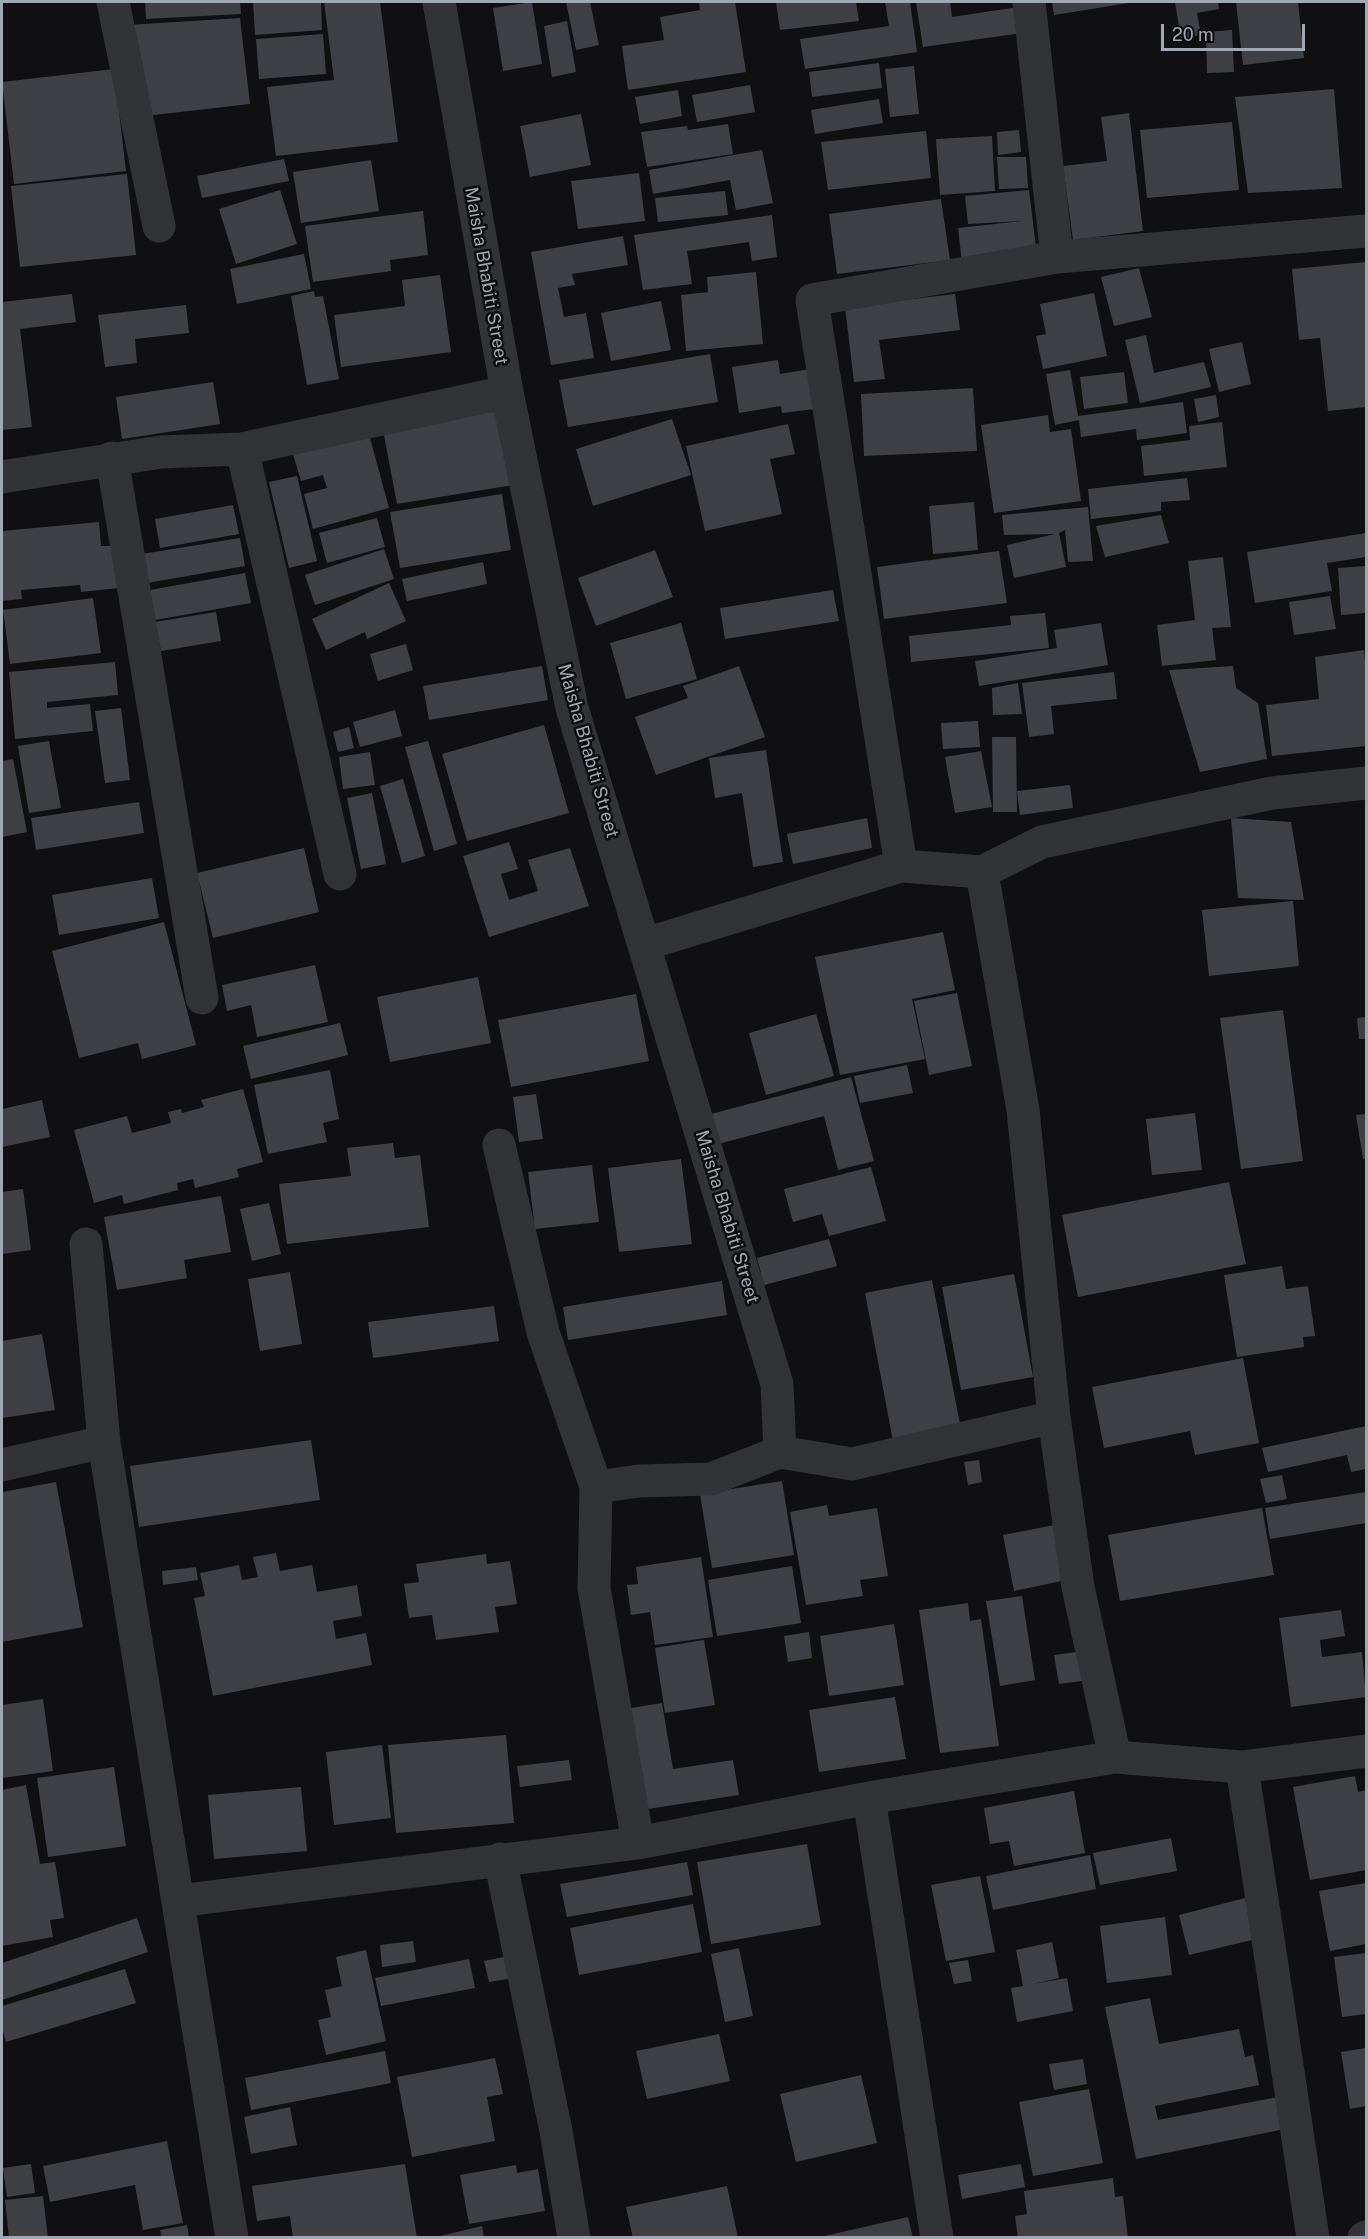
<!DOCTYPE html>
<html>
<head>
<meta charset="utf-8">
<style>
  body { margin:0 }
  #map { position:relative; width:1368px; height:2239px; overflow:hidden; background:#101012; font-family:"Public Sans",sans-serif }
  canvas { display:block }
  .frame { position:absolute; inset:0; border:3px solid #a2a8b3; pointer-events:none }
  .scale { position:absolute; left:1161px; top:24px; width:144px; height:27px; box-sizing:border-box; border:3px solid #a2a8b3; border-top:0; padding-left:8px; font-size:18px; line-height:21px; white-space:nowrap; color:#a2a8b3; -webkit-text-stroke:4px #0b0c0d; paint-order:stroke }
</style>
</head>
<body>
<div id="map">
<canvas width="1368" height="2239"></canvas>
<div class="frame"></div>
<div class="scale">20 m</div>
</div>
<script>
const context = document.querySelector('canvas').getContext('2d');
context.lineJoin = 'round';
function paint(path, color) { context.fillStyle = color; context.fill(path, 'evenodd'); }
const toPath = rows => new Path2D(rows.map(r => 'M' + r).join(''));
function stroke(path, color, width, dash) { context.strokeStyle = color; context.lineWidth = width; context.lineCap = dash ? 'butt' : 'round'; context.setLineDash(dash || []); context.stroke(path); }
function label(font, color, halo, rows, align = 'center') {
  context.font = font + ' "Public Sans",sans-serif'; context.lineWidth = 5; context.setLineDash([]); context.textBaseline = 'middle'; context.strokeStyle = halo; context.fillStyle = color; for (const [text, x, y, turn = 0] of rows) {
    context.save(); context.translate(x, y); context.rotate((+turn || 0) * Math.PI / 180); context.textAlign = isNaN(turn) ? turn : align; if (halo) context.strokeText(text, 0, 0); context.fillText(text, 0, 0); context.restore();
  }
}
paint(toPath([
  [145,2,240,2,241,14,146,19],
  [253,2,321,2,322,30,255,35],
  [324,2,380,2,398,142,276,156,267,87,334,80],
  [532,2,542,64,503,71,493,8],
  [566,2,590,2,599,45,576,50],
  [699,2,735,2,746,72,628,90,622,46,664,40,660,17,700,10],
  [776,2,856,2,859,21,780,30],
  [885,2,910,2,917,52,805,69,800,39,889,26],
  [916,2,950,2,952,17,1018,7,1022,33,923,47],
  [1052,2,1129,2,1129,3,1054,15],
  [1175,2,1218,2,1219,9,1197,13,1201,35,1181,39],
  [1236,2,1298,2,1304,58,1243,65],
  [240,18,250,104,145,116,128,25],
  [567,21,576,72,552,77,544,26],
  [1232,30,1234,72,1207,73,1206,32],
  [323,34,326,74,259,79,256,39],
  [879,63,882,88,812,97,809,72],
  [914,66,919,114,890,117,885,69],
  [114,69,126,171,14,184,2,82],
  [750,85,755,112,697,122,692,95],
  [1334,89,1342,188,1248,193,1235,97],
  [678,90,682,116,640,124,635,97],
  [879,99,883,123,815,134,811,110],
  [1129,113,1143,231,1073,240,1063,166,1107,161,1101,117],
  [581,114,591,165,530,177,520,126],
  [1232,122,1239,190,1147,198,1140,130],
  [728,124,733,154,647,167,641,132,687,126,688,130],
  [1019,130,1021,152,998,155,997,132],
  [926,131,931,178,828,190,821,142],
  [992,136,995,191,940,195,936,139],
  [762,150,773,203,736,210,730,180,653,194,649,170],
  [997,157,1026,157,1028,188,999,189],
  [284,159,289,181,202,198,197,176],
  [371,160,379,211,301,223,293,172],
  [639,173,645,221,578,229,571,181],
  [127,174,136,255,20,267,11,186],
  [280,190,297,244,236,264,219,209],
  [1029,190,1037,255,962,263,958,228,1022,221,968,224,965,196],
  [725,191,728,215,658,222,655,198],
  [941,199,950,260,837,274,829,214],
  [423,211,428,255,390,260,391,271,313,282,305,226],
  [772,215,777,257,752,261,749,242,687,251,692,284,643,290,634,235],
  [623,236,628,265,572,274,575,285,558,288,564,317,586,313,594,358,551,365,531,252],
  [304,254,311,289,237,304,230,269],
  [1366,262,1366,407,1328,411,1320,338,1299,340,1292,269],
  [1139,268,1152,317,1114,326,1101,277],
  [756,272,763,344,686,351,681,295,708,292,707,277],
  [440,275,451,352,341,367,334,315,405,306,402,280],
  [314,291,315,297,323,296,339,379,307,385,291,296],
  [1094,293,1107,356,1043,369,1036,336,1046,334,1040,304],
  [72,294,76,322,20,329,32,427,2,430,2,302],
  [955,294,960,330,879,340,885,379,854,382,845,307],
  [661,301,671,350,611,361,601,313],
  [186,305,189,333,135,339,137,363,105,367,98,315],
  [1146,335,1154,373,1204,362,1211,387,1140,403,1125,340],
  [1242,342,1251,384,1219,392,1209,349],
  [710,354,718,402,568,427,559,380],
  [778,360,780,374,810,369,815,409,782,413,781,406,739,413,732,367],
  [1070,370,1078,416,1183,402,1187,433,1137,440,1136,429,1081,437,1079,420,1055,425,1046,374],
  [1124,372,1128,403,1084,409,1080,377],
  [213,382,220,424,122,439,116,397],
  [973,388,977,451,864,456,861,394],
  [1216,395,1219,417,1198,422,1194,399],
  [500,410,513,485,397,504,383,430],
  [1048,415,1050,432,1071,429,1081,501,994,513,981,425],
  [672,419,691,475,593,506,576,449],
  [1222,422,1227,467,1144,476,1141,446,1190,440,1189,426],
  [788,424,795,454,770,459,782,514,705,531,686,446],
  [369,434,389,508,313,529,304,494,327,488,323,475,301,481,293,454],
  [297,476,317,561,289,568,269,482],
  [1187,478,1190,500,1161,502,1161,511,1091,519,1088,489],
  [502,494,511,550,400,568,390,512],
  [974,502,978,550,933,554,929,506],
  [233,505,239,534,160,548,155,519],
  [1088,507,1093,561,1068,562,1065,530,1059,533,1066,567,1014,578,1007,545,1055,534,1004,535,1002,515],
  [1161,515,1169,543,1105,557,1096,526],
  [377,518,385,547,327,563,319,533],
  [99,522,101,546,115,546,119,588,81,592,80,585,21,590,22,599,2,601,2,531],
  [1366,533,1366,557,1327,563,1332,591,1255,603,1247,552],
  [240,538,245,566,147,583,142,554],
  [384,549,394,579,315,605,305,575],
  [655,550,673,597,596,626,578,578],
  [999,551,1007,603,884,619,877,567],
  [1223,557,1231,627,1212,628,1216,660,1162,666,1157,625,1195,620,1188,561],
  [483,562,487,584,407,601,402,579],
  [1366,566,1366,613,1341,615,1338,568],
  [245,573,251,603,155,620,150,590],
  [389,583,406,621,367,639,365,632,326,650,312,619],
  [833,590,839,621,725,639,720,608],
  [1330,596,1336,629,1294,635,1289,602],
  [93,598,101,653,10,664,3,610],
  [216,612,221,641,161,651,155,622],
  [1045,613,1049,648,911,662,909,636,1011,625,1010,616],
  [681,623,697,679,626,699,610,643],
  [1101,623,1108,665,979,686,975,661,1057,648,1054,630],
  [406,644,413,670,378,681,370,654],
  [1364,650,1366,672,1366,746,1272,756,1266,705,1319,699,1315,657],
  [115,662,118,695,47,702,47,708,90,704,93,731,15,739,9,672],
  [542,666,548,700,429,720,423,686],
  [739,666,765,737,656,775,635,717,688,698,683,686],
  [1233,666,1236,688,1258,703,1267,759,1200,772,1169,670],
  [1114,672,1117,699,1051,706,1054,734,1029,737,1022,683],
  [1018,683,1022,714,993,715,992,688],
  [121,708,130,780,105,783,95,711],
  [395,710,402,736,360,747,353,722],
  [978,721,980,747,943,749,941,723],
  [544,725,569,813,467,841,442,754],
  [349,727,354,748,338,752,333,732],
  [992,737,1016,737,1017,812,993,812],
  [49,741,61,808,29,813,18,746],
  [428,741,457,844,434,851,405,747],
  [766,750,783,862,753,867,742,793,715,798,709,758],
  [981,751,992,807,955,813,945,757],
  [370,752,375,785,343,789,339,757],
  [13,759,27,832,2,837,2,761],
  [403,779,425,856,402,863,380,786],
  [1070,785,1073,808,1020,815,1017,791],
  [372,793,386,864,361,869,347,798],
  [139,802,144,833,36,850,31,818],
  [867,818,872,848,793,864,787,834],
  [1231,818,1291,822,1304,900,1238,898],
  [509,842,518,869,501,874,509,900,538,891,528,860,570,848,589,906,489,937,463,856],
  [304,848,319,912,213,938,197,873],
  [152,878,159,918,59,935,52,895],
  [1293,901,1299,966,1209,976,1202,910],
  [164,922,196,1045,142,1059,138,1043,79,1058,52,951],
  [943,932,955,990,912,999,925,1059,840,1075,815,957],
  [315,965,328,1022,257,1037,251,1005,227,1011,222,985],
  [478,977,491,1043,390,1062,377,997],
  [957,993,972,1066,929,1075,914,1001],
  [636,994,649,1061,511,1087,498,1020],
  [1283,1010,1303,1161,1241,1169,1220,1018],
  [816,1014,834,1076,766,1095,749,1033],
  [1366,1017,1366,1039,1359,1039,1357,1018],
  [340,1023,348,1055,251,1079,243,1046],
  [907,1065,913,1093,860,1103,854,1076],
  [330,1070,339,1119,323,1123,327,1142,268,1154,254,1085],
  [851,1077,874,1161,838,1170,824,1116,718,1144,711,1114],
  [243,1089,263,1162,237,1169,239,1177,195,1188,193,1179,177,1183,178,1190,124,1204,122,1195,94,1203,74,1130,127,1116,132,1133,171,1123,168,1112,181,1109,182,1113,204,1107,201,1100],
  [536,1094,543,1139,519,1142,513,1097],
  [42,1100,50,1137,2,1147,2,1109],
  [1195,1113,1202,1170,1152,1175,1146,1119],
  [1366,1114,1366,1158,1363,1159,1356,1115],
  [393,1143,395,1158,420,1155,429,1227,287,1244,279,1184,351,1176,347,1148],
  [681,1159,692,1244,619,1252,608,1168],
  [592,1165,599,1222,535,1229,528,1172],
  [871,1167,886,1221,829,1236,822,1214,793,1222,784,1189],
  [1229,1182,1246,1264,1078,1297,1062,1215],
  [23,1189,31,1250,2,1254,2,1192],
  [221,1196,231,1252,184,1260,187,1278,117,1290,104,1217],
  [269,1203,281,1254,252,1261,240,1209],
  [829,1239,837,1266,764,1285,757,1258],
  [1282,1266,1286,1289,1308,1286,1315,1336,1303,1337,1304,1347,1237,1357,1224,1275],
  [290,1272,302,1344,260,1351,248,1279],
  [1014,1274,1033,1377,961,1390,942,1287],
  [932,1280,961,1429,893,1441,865,1293],
  [722,1281,727,1315,568,1340,563,1307],
  [494,1306,499,1341,373,1358,368,1322],
  [42,1334,55,1410,2,1418,2,1341],
  [1243,1358,1259,1443,1195,1455,1190,1431,1104,1448,1092,1387],
  [1366,1426,1366,1469,1351,1472,1347,1455,1268,1472,1262,1448],
  [311,1440,320,1500,139,1527,130,1466],
  [979,1460,982,1482,968,1485,964,1462],
  [1282,1475,1287,1499,1266,1503,1260,1479],
  [782,1481,794,1555,712,1568,700,1494],
  [56,1482,83,1627,2,1642,2,1492],
  [1366,1492,1366,1523,1270,1539,1265,1508],
  [827,1505,829,1516,877,1508,888,1576,860,1580,863,1596,806,1605,790,1512],
  [1262,1508,1274,1575,1120,1601,1108,1535],
  [1065,1523,1076,1578,1014,1591,1003,1535],
  [276,1553,280,1571,312,1565,317,1592,357,1585,362,1616,333,1621,336,1639,366,1633,372,1665,213,1696,194,1598,205,1596,200,1573,239,1565,242,1580,258,1577,253,1557],
  [486,1554,487,1564,510,1561,517,1604,495,1607,499,1632,436,1640,432,1615,409,1618,404,1584,419,1582,416,1564],
  [701,1557,713,1637,655,1645,650,1612,631,1615,627,1585,638,1584,636,1567],
  [792,1566,801,1623,717,1636,708,1580],
  [196,1567,198,1580,163,1585,162,1571],
  [1022,1596,1035,1680,1000,1686,986,1601],
  [968,1603,970,1621,981,1619,999,1746,940,1753,919,1610],
  [1341,1610,1345,1636,1320,1640,1322,1657,1362,1652,1366,1697,1291,1707,1279,1618],
  [894,1624,904,1685,829,1696,820,1636],
  [809,1632,812,1658,788,1662,784,1636],
  [704,1640,715,1705,665,1713,655,1648],
  [1084,1651,1089,1680,1059,1684,1054,1655],
  [895,1697,906,1759,819,1772,809,1710],
  [43,1699,53,1771,2,1778,2,1705],
  [662,1703,673,1769,733,1760,739,1795,641,1810,625,1709],
  [506,1735,514,1823,396,1833,388,1745],
  [382,1745,391,1818,334,1825,326,1752],
  [569,1760,572,1780,520,1787,517,1766],
  [114,1767,126,1846,48,1857,37,1778],
  [1355,1776,1358,1792,1366,1790,1366,1870,1310,1880,1293,1787],
  [26,1785,40,1864,55,1862,64,1918,50,1920,53,1937,2,1946,2,1790],
  [301,1787,307,1851,214,1859,208,1795],
  [1074,1791,1085,1853,1014,1866,1009,1841,990,1844,984,1808],
  [1171,1838,1177,1871,1100,1885,1093,1853],
  [807,1844,821,1925,711,1944,697,1862],
  [1090,1855,1096,1889,993,1910,986,1876],
  [687,1862,693,1895,567,1917,560,1884],
  [980,1876,995,1952,946,1961,931,1885],
  [1366,1883,1366,1944,1330,1951,1319,1891],
  [1245,1898,1256,1939,1189,1955,1179,1915],
  [693,1904,702,1952,579,1975,570,1928],
  [1165,1917,1172,1975,1107,1983,1100,1926],
  [137,1918,148,1952,2,2000,2,1963],
  [413,1941,416,1962,382,1967,380,1945],
  [1052,1942,1059,1978,1033,1984,1067,1978,1073,2011,1017,2022,1011,1988,1023,1986,1016,1950],
  [739,1948,753,2016,725,2022,711,1954],
  [366,1950,386,2041,326,2055,318,2020,331,2017,325,1990,342,1986,336,1957],
  [1366,1953,1366,2014,1342,2017,1334,1957],
  [509,1956,513,1978,489,1982,484,1961],
  [469,1959,475,1988,381,2006,375,1978],
  [968,1960,972,1981,954,1984,949,1963],
  [125,1969,136,2003,6,2042,2,2028,2,2006],
  [1150,1998,1159,2044,1239,2029,1245,2057,1253,2055,1259,2085,1155,2106,1158,2120,1283,2096,1290,2128,1136,2159,1105,2007],
  [719,2034,730,2081,647,2099,636,2051],
  [1365,2048,1366,2106,1350,2109,1341,2052],
  [385,2051,391,2083,251,2110,245,2078],
  [495,2058,503,2094,487,2097,495,2141,412,2157,397,2077],
  [1083,2059,1087,2084,1054,2090,1049,2064],
  [861,2075,877,2143,796,2162,780,2094],
  [1089,2089,1103,2163,1033,2176,1019,2102],
  [290,2107,297,2145,251,2154,244,2117],
  [167,2141,183,2223,143,2230,135,2185,50,2202,43,2166],
  [31,2164,35,2193,7,2197,3,2168],
  [405,2164,417,2238,293,2238,290,2216,257,2221,252,2186],
  [1021,2164,1025,2187,962,2199,958,2175],
  [516,2165,517,2173,538,2169,545,2211,469,2224,460,2175],
  [1113,2178,1115,2197,1123,2196,1128,2238,1018,2238,1015,2216,1027,2214,1024,2191],
  [727,2186,738,2238,633,2238,626,2207],
  [43,2196,48,2238,9,2238,5,2200],
  [908,2217,913,2238,821,2238,820,2237],
  [187,2225,189,2238,162,2238,160,2230],
  [482,2226,484,2238,436,2238,436,2237]
]), '#3f4045');
stroke(toPath([
  [113,2,159,226],
  [439,2,507,392,572,708,777,1384,780,1452],
  [1029,2,1057,257],
  [242,449,340,874],
  [112,458,202,998],
  [2,477,161,452,242,449,507,392],
  [901,866,812,300,1057,257,1366,231],
  [982,872,1023,1110,1054,1417,1078,1587,1115,1757],
  [645,944,901,866,982,872,1042,842,1272,793,1366,783],
  [499,1145,543,1332,596,1487,594,1588,638,1843],
  [86,1244,104,1442,232,2238],
  [2,1465,104,1442],
  [596,1487,639,1481,711,1479,780,1452,852,1464,1054,1417],
  [1242,1767,1313,2238],
  [869,1798,937,2238],
  [500,1859,556,2131,574,2238],
  [178,1901,638,1843,869,1798,1115,1757,1242,1767,1366,1751],
  [1364,2238,1366,2237]
]), '#313337', 33);
label('18px', '#a2a8b3', '#0b0c0d', [
  ["Maisha Bhabiti Street",486,276,80],
  ["Maisha Bhabiti Street",588,751,74],
  ["Maisha Bhabiti Street",727,1217,73]
]);
</script>
</body>
</html>
